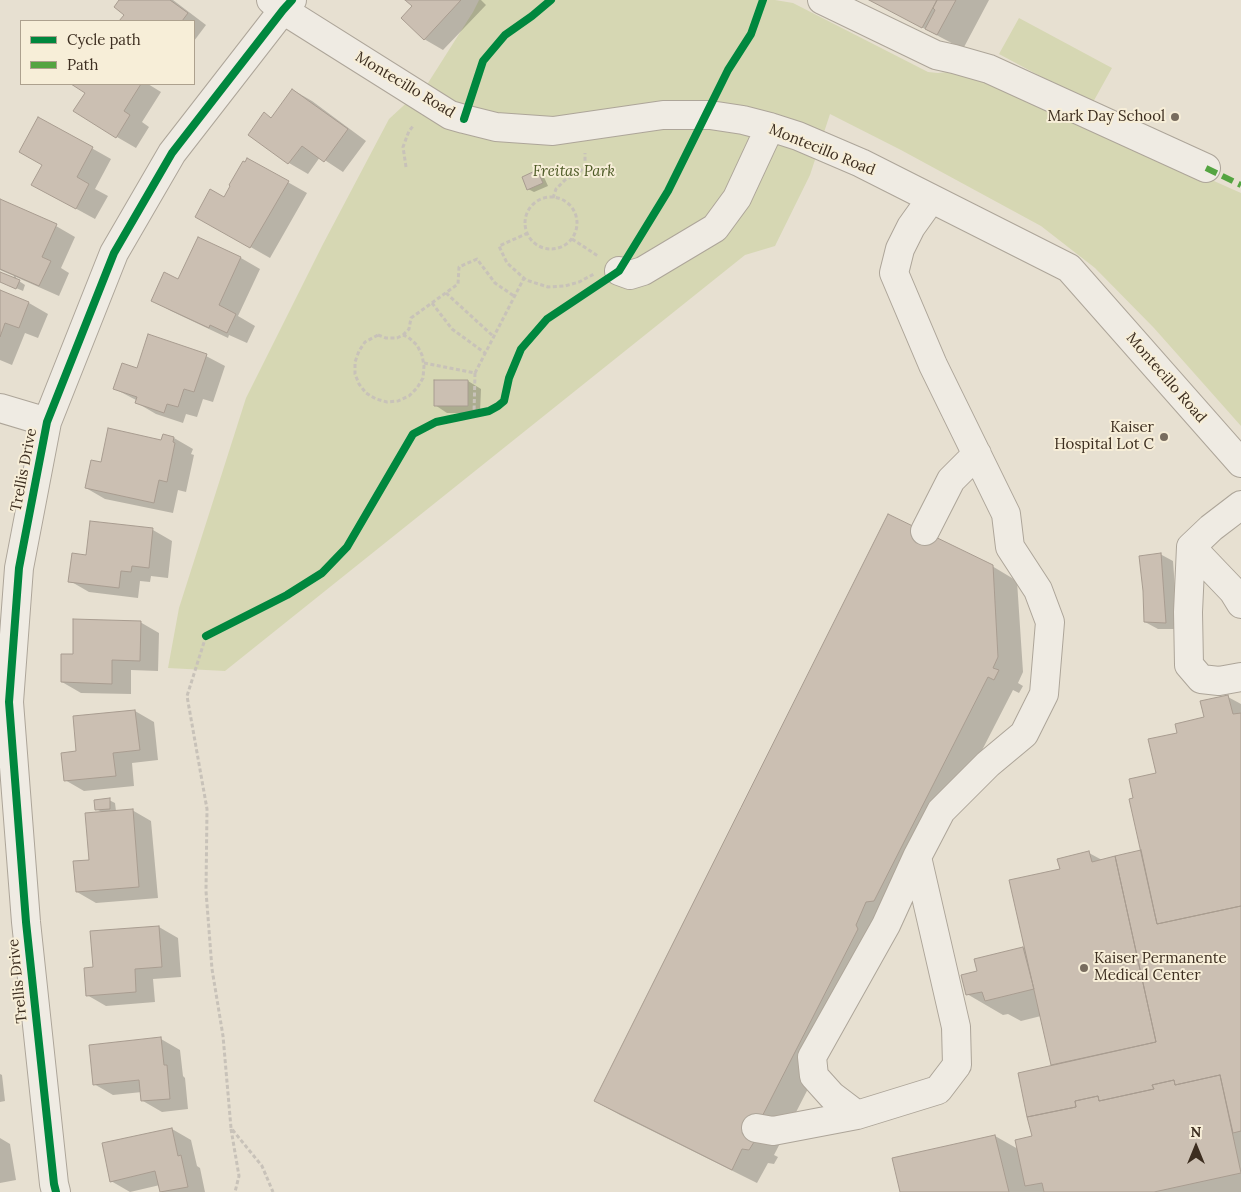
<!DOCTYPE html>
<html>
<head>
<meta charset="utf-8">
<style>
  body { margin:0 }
  #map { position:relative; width:1241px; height:1192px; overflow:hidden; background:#e7e0d1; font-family:Lora,serif }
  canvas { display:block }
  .legend { position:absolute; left:20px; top:20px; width:175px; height:65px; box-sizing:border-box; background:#f7eed8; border:1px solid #ada18e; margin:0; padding:6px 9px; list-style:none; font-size:15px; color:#3d2e20 }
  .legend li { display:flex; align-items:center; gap:10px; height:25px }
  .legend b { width:25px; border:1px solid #ada18e }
  .north { position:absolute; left:1171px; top:1122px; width:50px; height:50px; -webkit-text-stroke:4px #f7eed8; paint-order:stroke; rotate:0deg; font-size:14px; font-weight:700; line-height:20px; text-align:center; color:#3d2e20 }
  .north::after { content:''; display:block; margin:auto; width:18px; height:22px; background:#3d2e20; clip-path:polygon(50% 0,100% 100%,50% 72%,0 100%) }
</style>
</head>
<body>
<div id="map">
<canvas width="1241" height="1192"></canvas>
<ul class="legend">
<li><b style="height:6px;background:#00873e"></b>Cycle path</li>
<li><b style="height:6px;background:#54a441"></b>Path</li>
</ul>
<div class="north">N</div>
</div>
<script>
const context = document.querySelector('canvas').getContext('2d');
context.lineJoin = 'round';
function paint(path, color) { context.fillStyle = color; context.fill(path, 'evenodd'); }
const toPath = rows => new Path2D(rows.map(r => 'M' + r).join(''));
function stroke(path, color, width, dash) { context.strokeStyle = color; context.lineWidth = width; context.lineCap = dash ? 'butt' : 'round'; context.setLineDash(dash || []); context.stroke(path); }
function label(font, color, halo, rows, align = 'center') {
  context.font = font + ' Lora,serif'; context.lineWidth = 4; context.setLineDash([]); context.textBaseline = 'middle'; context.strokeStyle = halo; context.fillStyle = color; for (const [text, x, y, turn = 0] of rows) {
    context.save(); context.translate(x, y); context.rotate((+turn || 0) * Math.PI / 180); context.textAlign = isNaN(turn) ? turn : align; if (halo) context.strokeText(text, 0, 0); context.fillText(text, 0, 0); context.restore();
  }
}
paint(toPath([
  [479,0,775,0,793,3,928,72,938,73,955,71,1027,98,1241,193,1241,426,1154,328,1095,268,1041,226,901,150,830,114,810,175,775,246,745,255,225,671,168,668,179,608,246,398,322,246,389,119,428,83,473,12],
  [1019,18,1112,68,1092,104,999,54]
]), '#d6d7b3');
paint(toPath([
  [120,0,173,0,206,25,194,41,194,21,120,21,126,15],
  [407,0,481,0,486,5,443,50,424,39,413,6],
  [870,0,989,0,963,49],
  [73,84,148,84,161,92,142,122,149,127,136,148,117,137,87,92],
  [293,90,312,101,366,141,343,172,320,157,308,174,289,163,265,114,272,118],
  [38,118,111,159,95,189,108,196,95,219,51,195,44,165],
  [247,159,307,193,270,258,196,216,225,199],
  [537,172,543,175,548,186,534,192,528,189],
  [0,201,56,226,75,237,61,268,69,273,59,296,16,277,16,279,25,285,23,291,0,281,0,273,13,279,14,276,0,270],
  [198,239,241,258,260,269,238,316,255,326,247,343,229,335,228,338,171,311,152,300,179,280],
  [0,291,29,303,48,314,38,338,25,333,12,365,0,360],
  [206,356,225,366,213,402,203,399,197,417,186,414,183,423,156,414,137,403,138,401,115,389,138,369],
  [435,381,468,381,481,389,480,413,447,413,435,405],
  [174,438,193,449,191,454,194,455,186,492,178,490,173,513,105,499,86,488,102,464],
  [91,523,153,530,172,541,168,578,151,576,150,582,140,581,138,598,89,592,70,581,87,556],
  [1160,554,1173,561,1178,629,1158,629,1145,622],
  [992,566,1017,581,1023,672,1018,683,1023,686,1019,693,1013,690,774,1155,778,1157,774,1164,768,1163,757,1183,620,1115,595,1101],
  [140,622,159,633,158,671,131,670,131,694,81,693,62,682,74,656],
  [1228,697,1241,704,1241,1192,901,1192,995,1136,1018,1149,1033,1137,1053,1066,1041,1016,1021,1021,1008,1014,1003,1015,967,994,978,972,976,960,1025,948,1061,870,1089,853,1102,860,1142,851,1135,799,1157,774,1178,734,1205,718],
  [135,711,154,722,158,760,132,763,134,786,84,791,65,780,78,752],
  [109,800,115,803,116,811,132,810,151,821,158,898,96,903,77,892,90,861,102,812,96,809],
  [159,927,178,938,181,977,153,979,155,1002,106,1006,87,995,94,968],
  [161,1039,180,1050,183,1076,185,1078,188,1109,162,1112,143,1101,142,1092,113,1095,94,1084],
  [0,1074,2,1075,5,1101,0,1102],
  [172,1129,191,1140,197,1166,200,1168,205,1192,161,1192,160,1185,130,1192,111,1181],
  [0,1138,10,1144,16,1180,0,1183]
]), '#0003');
const building = toPath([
  [119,0,170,0,188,13,182,21,119,21,124,15,114,7,119,0],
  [405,0,461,0,424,40,401,18,412,6,405,0],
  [869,0,937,0,922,28,869,0],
  [937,0,956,0,937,35,925,29,935,10,933,8,937,0],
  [71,84,141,84,124,111,130,115,116,138,73,111,85,93,71,84],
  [292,89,348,129,324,162,302,146,288,164,248,135,264,112,271,118,292,89],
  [38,117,93,147,77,177,89,184,76,209,31,185,42,165,19,152,38,117],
  [247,158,289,181,250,248,195,217,210,189,224,197,230,186,229,185,243,161,245,162,247,158],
  [537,170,543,183,527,190,522,177,537,170],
  [0,199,57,224,42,257,51,261,39,286,0,269,0,199],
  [198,237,241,257,219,305,236,314,227,333,210,325,209,328,151,301,164,272,178,279,198,237],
  [0,272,20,280,16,289,0,282,0,272],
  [0,290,29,302,19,328,5,323,0,337,0,290],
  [148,334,207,354,194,392,184,389,178,407,167,404,164,413,135,403,137,397,113,389,122,363,137,368,148,334],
  [434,380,468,380,468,406,434,406,434,380],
  [108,428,161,440,163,434,174,437,173,442,175,443,167,482,159,480,154,503,85,488,91,460,101,462,108,428],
  [888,514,993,565,998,657,993,668,999,670,994,680,988,677,874,901,866,902,856,925,858,929,750,1140,754,1142,749,1150,742,1149,732,1170,594,1101,888,514],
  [90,521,153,528,149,568,132,566,131,572,121,571,119,588,68,582,72,553,86,555,90,521],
  [1161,553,1166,623,1144,622,1143,591,1139,556,1161,553],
  [73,619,141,621,140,661,112,660,112,684,61,682,61,654,73,654,73,619],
  [1228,695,1233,714,1241,713,1241,906,1157,924,1129,799,1133,798,1129,779,1156,773,1148,739,1177,733,1175,724,1204,717,1200,701,1228,695],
  [135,710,140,750,113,753,116,776,64,781,61,753,76,751,73,716,135,710],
  [110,798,110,809,95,810,94,800,110,798],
  [133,809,139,887,76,892,73,861,89,860,85,813,133,809],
  [1141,850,1157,924,1241,906,1241,1131,1233,1133,1220,1075,1175,1085,1174,1080,1152,1085,1154,1089,1099,1101,1098,1096,1075,1101,1076,1107,1027,1117,1018,1073,1156,1042,1115,856,1141,850],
  [1089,851,1092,862,1115,856,1156,1042,1051,1065,1009,880,1060,869,1057,859,1089,851],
  [159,926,162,967,135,969,136,992,86,996,84,968,93,967,90,931,159,926],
  [1023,947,1034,989,985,1001,982,992,966,995,961,975,977,971,974,959,1023,947],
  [161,1037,164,1065,167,1065,170,1099,141,1101,139,1080,93,1085,89,1045,161,1037],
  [1220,1075,1241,1173,1154,1192,1044,1192,1042,1183,1025,1186,1015,1140,1032,1136,1027,1117,1076,1107,1075,1101,1098,1096,1099,1101,1154,1089,1152,1085,1174,1080,1175,1085,1220,1075],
  [172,1128,178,1156,181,1155,188,1187,160,1192,155,1171,110,1182,102,1143,172,1128],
  [995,1135,1009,1192,900,1192,892,1158,995,1135]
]);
paint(building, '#cbbfb2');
stroke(building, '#a89c90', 1);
const minor = toPath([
  [271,0,283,10,450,115,464,119,496,127,553,131,663,115,710,115,743,120,770,127,798,136,861,163,1069,268,1241,463],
  [822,0,936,55,954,59,989,69,1206,168],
  [619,271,630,275,643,271,715,228,737,198,770,127],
  [0,408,47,422],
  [1241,505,1211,528,1191,547,1188,612,1189,665,1201,679,1219,681,1241,677],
  [925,531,951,480,977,454],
  [1191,547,1233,591,1241,604],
  [857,1115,832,1096,814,1076,812,1057,886,925,917,857],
  [756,1128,773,1131,857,1115,938,1090,957,1065,956,1027,917,857,941,811,988,764,1024,734,1044,694,1050,622,1038,590,1010,547,1006,514,933,365,894,273,900,249,911,227,931,199],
  [56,1192,54,1184,26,922,9,702,19,568,47,422,114,253,172,153,283,10,292,0]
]);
stroke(minor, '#ada599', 30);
stroke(toPath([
  [406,167,403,147,409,131,414,125],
  '525 223a26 26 0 1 1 52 0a26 26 0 1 1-52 0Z',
  [553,198,556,189,565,180,580,172,585,165,585,153],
  [528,233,499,246,507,263,526,280,548,287,565,286,579,282,594,274],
  [572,239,598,256],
  [446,293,493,336],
  [432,303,452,329,485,353],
  [378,335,386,338,397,338,403,335,408,337,417,345,422,355,424,366,423,378,417,388,409,396,398,401,387,402,376,399,366,393,359,384,355,374,355,362,359,351,365,342,378,335],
  [403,335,409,329,411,318,458,284,459,267,477,259,495,283,514,296],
  [424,363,475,373,474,414],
  [475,373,524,278],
  [206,636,187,696,207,809,206,891,212,969,223,1036,231,1128,262,1166,273,1192],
  [231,1129,239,1176,235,1192]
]), '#c8c2b9', 3, [4, 2.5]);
stroke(minor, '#efebe3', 28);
stroke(toPath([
  [1206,168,1241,185]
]), '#54a441', 6, [12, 6]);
stroke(toPath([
  [464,119,483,61,505,35,532,16,551,0],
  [206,636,287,595,322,573,347,547,413,434,436,422,489,411,498,406,504,401,509,378,521,349,547,319,619,271,668,191,728,70,751,34,763,0],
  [56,1192,54,1184,26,922,9,702,19,568,47,422,114,253,172,153,283,10,292,0]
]), '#00873e', 8);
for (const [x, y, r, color] of [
  [1175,117,5,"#786c5e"],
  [1164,437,5,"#786c5e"],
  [1084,968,5,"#786c5e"]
]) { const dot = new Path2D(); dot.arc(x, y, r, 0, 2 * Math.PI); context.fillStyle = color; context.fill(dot); stroke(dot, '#f7eed8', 2); }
label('15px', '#3d2e20', '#f7eed8', [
  ["Montecillo Road",405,85,31],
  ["Montecillo Road",822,150,22],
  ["Montecillo Road",1166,378,49],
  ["Trellis Drive",24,470,-79],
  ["Trellis Drive",18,981,-96]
]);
label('15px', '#3d2e20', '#f7eed8', [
  ["Mark Day School",1165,117],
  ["Kaiser",1154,428],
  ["Hospital Lot C",1154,445],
  ["Kaiser Permanente",1094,959,"left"],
  ["Medical Center",1094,976,"left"]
], 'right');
label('italic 15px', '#4d5a26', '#f7eed8', [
  ["Freitas Park",574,172]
]);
</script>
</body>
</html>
